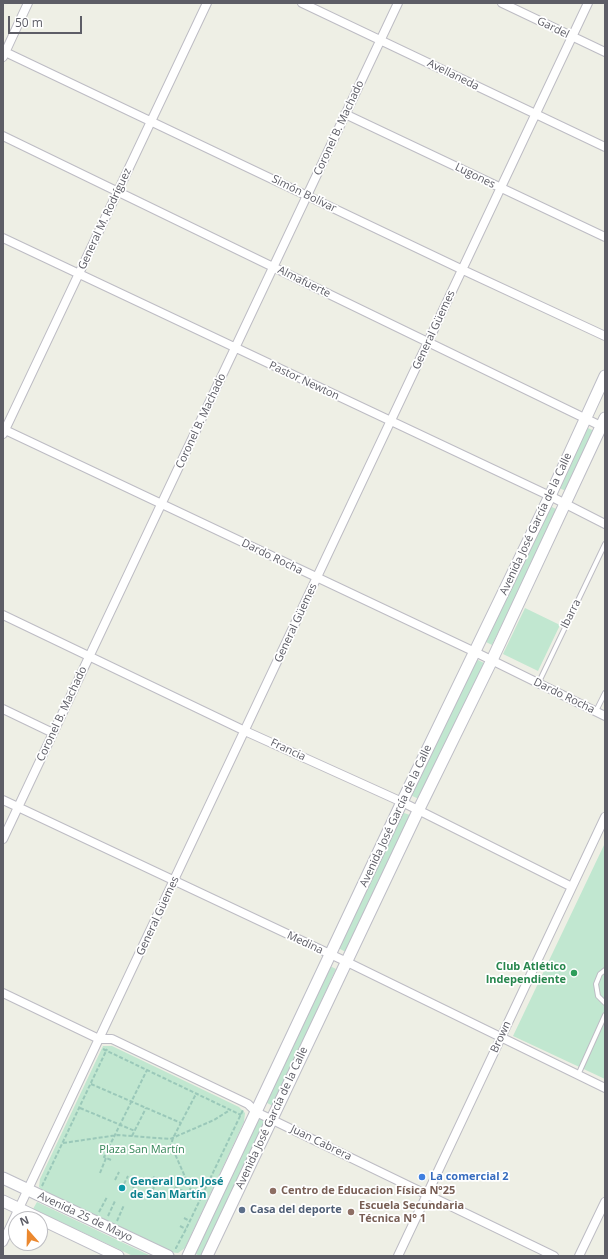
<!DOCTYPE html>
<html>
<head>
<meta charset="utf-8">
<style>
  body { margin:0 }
  #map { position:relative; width:608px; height:1259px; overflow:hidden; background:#eeefe5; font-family:"Open Sans",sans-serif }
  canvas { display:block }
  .frame { position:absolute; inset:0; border:4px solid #5d5d66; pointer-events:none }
  .north { position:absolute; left:8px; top:1211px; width:40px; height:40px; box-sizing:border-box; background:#fff; border:1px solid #bebec2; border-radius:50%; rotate:340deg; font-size:11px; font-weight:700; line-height:16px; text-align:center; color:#5d5d66 }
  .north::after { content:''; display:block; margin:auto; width:14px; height:18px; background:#eb882f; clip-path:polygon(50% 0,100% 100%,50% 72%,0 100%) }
  .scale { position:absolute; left:8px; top:16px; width:74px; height:18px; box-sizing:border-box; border:2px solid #5d5d66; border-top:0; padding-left:5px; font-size:12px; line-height:14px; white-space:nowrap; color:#5d5d66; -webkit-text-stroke:3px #fff; paint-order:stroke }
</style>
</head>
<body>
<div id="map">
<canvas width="608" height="1259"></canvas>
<div class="frame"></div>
<div class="north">N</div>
<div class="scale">50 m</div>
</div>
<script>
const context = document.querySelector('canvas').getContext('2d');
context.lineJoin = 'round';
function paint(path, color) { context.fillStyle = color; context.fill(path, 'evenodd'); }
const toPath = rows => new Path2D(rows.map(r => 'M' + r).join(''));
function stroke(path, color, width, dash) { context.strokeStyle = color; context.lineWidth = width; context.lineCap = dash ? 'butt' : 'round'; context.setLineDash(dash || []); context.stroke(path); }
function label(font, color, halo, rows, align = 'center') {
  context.font = font + ' "Open Sans",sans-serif'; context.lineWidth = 3.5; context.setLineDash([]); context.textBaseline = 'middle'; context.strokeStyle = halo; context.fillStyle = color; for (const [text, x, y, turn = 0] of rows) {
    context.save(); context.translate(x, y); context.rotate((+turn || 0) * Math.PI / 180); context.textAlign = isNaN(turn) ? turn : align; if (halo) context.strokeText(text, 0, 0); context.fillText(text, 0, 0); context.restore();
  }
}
paint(toPath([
  [586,427,594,431,566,491,557,487],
  [550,506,558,510,492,645,484,641],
  [525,608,560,625,538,671,503,654],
  [476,659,484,663,419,799,410,795],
  [401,812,410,815,346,952,338,948],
  [605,843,605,1079,513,1036],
  [328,965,336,969,273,1106,265,1102],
  [103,1046,112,1046,239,1107,245,1113,244,1122,185,1248,178,1253,169,1252,45,1193,39,1187,40,1179],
  [257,1117,266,1120,202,1256,200,1256,194,1253],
  [37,1202,151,1256,133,1256,33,1209]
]), '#c1e7d0');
const service = toPath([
  [538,684,605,544],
  [596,711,605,693],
  [605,970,600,974,596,984,598,996,605,1003],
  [578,1075,605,1015]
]);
const minor = toPath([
  [302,3,605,147],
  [502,3,605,52],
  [3,51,463,270,605,336],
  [3,57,28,3],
  [345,114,605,237],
  [3,136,605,428],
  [3,238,550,496,605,524],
  [3,429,475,652,605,716],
  [3,434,207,3],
  [3,615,245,731,402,802,572,887],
  [3,709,53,733],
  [3,800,347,962,605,1088],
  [3,839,398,3],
  [3,993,99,1039,112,1039,248,1104,256,1112,554,1256],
  [3,1242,588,3],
  [398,1256,605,817],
  [579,1256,605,1202]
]);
const secondary = toPath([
  [3,1178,168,1256],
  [3,1201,118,1256],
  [188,1256,402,802,550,496,605,376],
  [207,1256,418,811,492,660,605,418]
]);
stroke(service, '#bdbcc4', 6);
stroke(minor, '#bdbcc4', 10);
stroke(secondary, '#bdbdc6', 13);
stroke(toPath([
  [103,1049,241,1115],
  [91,1084,181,1123],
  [80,1108,135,1131],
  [132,1136,146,1108],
  [63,1143,118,1135,170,1139,214,1120,230,1110],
  [111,1160,104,1157,147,1070],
  [100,1173,106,1158],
  [153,1177,200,1199],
  [115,1180,119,1172],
  [124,1184,128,1176],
  [42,1186,107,1049],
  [133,1188,137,1180],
  [150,1196,154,1187],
  [194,1197,171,1145,173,1138,196,1094],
  [99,1212,107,1197],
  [108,1216,115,1201],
  [184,1218,190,1221],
  [117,1221,124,1205],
  [180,1226,186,1229],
  [175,1248,176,1248,186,1229,243,1110]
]), '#9ac8b9', 2, [4, 2]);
stroke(service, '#fff', 4);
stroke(minor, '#fff', 8);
stroke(secondary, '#fff', 11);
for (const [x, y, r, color] of [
  [574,973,4,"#2e9e5b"],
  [422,1177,4,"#3f7fe0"],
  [122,1188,4,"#0f9aa8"],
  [273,1191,4,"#8d6e63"],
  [242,1210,4,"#5c6f8a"],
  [351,1212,4,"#8d6e63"]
]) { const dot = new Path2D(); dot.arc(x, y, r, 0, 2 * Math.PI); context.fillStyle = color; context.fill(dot); stroke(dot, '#fff', 1.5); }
label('11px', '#5d5d66', '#fff', [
  ["Gardel",553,28,26],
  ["Avellaneda",453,75,26],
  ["Coronel B. Machado",339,128,-65],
  ["Lugones",475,176,26],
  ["Simón Bolívar",304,194,26],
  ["General M. Rodríguez",105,219,-65],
  ["Almafuerte",304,282,26],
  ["General Güemes",434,330,-65],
  ["Pastor Newton",304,381,25],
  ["Coronel B. Machado",201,421,-65],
  ["Avenida José García de la Calle",536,524,-65],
  ["Dardo Rocha",272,557,26],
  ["Ibarra",571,614,-64],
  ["General Güemes",296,623,-65],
  ["Dardo Rocha",564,696,26],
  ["Coronel B. Machado",62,714,-65],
  ["Francia",288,750,25],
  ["Avenida José García de la Calle",396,816,-65],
  ["General Güemes",158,916,-65],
  ["Medina",305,943,25],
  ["Brown",501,1037,-65],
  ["Avenida José García de la Calle",272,1118,-65],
  ["Juan Cabrera",321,1143,26],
  ["Avenida 25 de Mayo",85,1217,25]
]);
label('bold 11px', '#27864d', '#fff', [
  ["Club Atlético",566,967],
  ["Independiente",566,980]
], 'right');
label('11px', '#348557', '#fff', [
  ["Plaza San Martín",142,1150]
]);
label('bold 11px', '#366cbe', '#fff', [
  ["La comercial 2",430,1177]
], 'left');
label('bold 11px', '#0d838f', '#fff', [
  ["General Don José",130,1182],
  ["de San Martín",130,1195]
], 'left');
label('bold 11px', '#785e54', '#fff', [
  ["Centro de Educacion Física Nº25",281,1191],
  ["Escuela Secundaria",359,1206],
  ["Técnica N° 1",359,1219]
], 'left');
label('bold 11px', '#4e5e75', '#fff', [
  ["Casa del deporte",250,1210]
], 'left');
</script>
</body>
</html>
